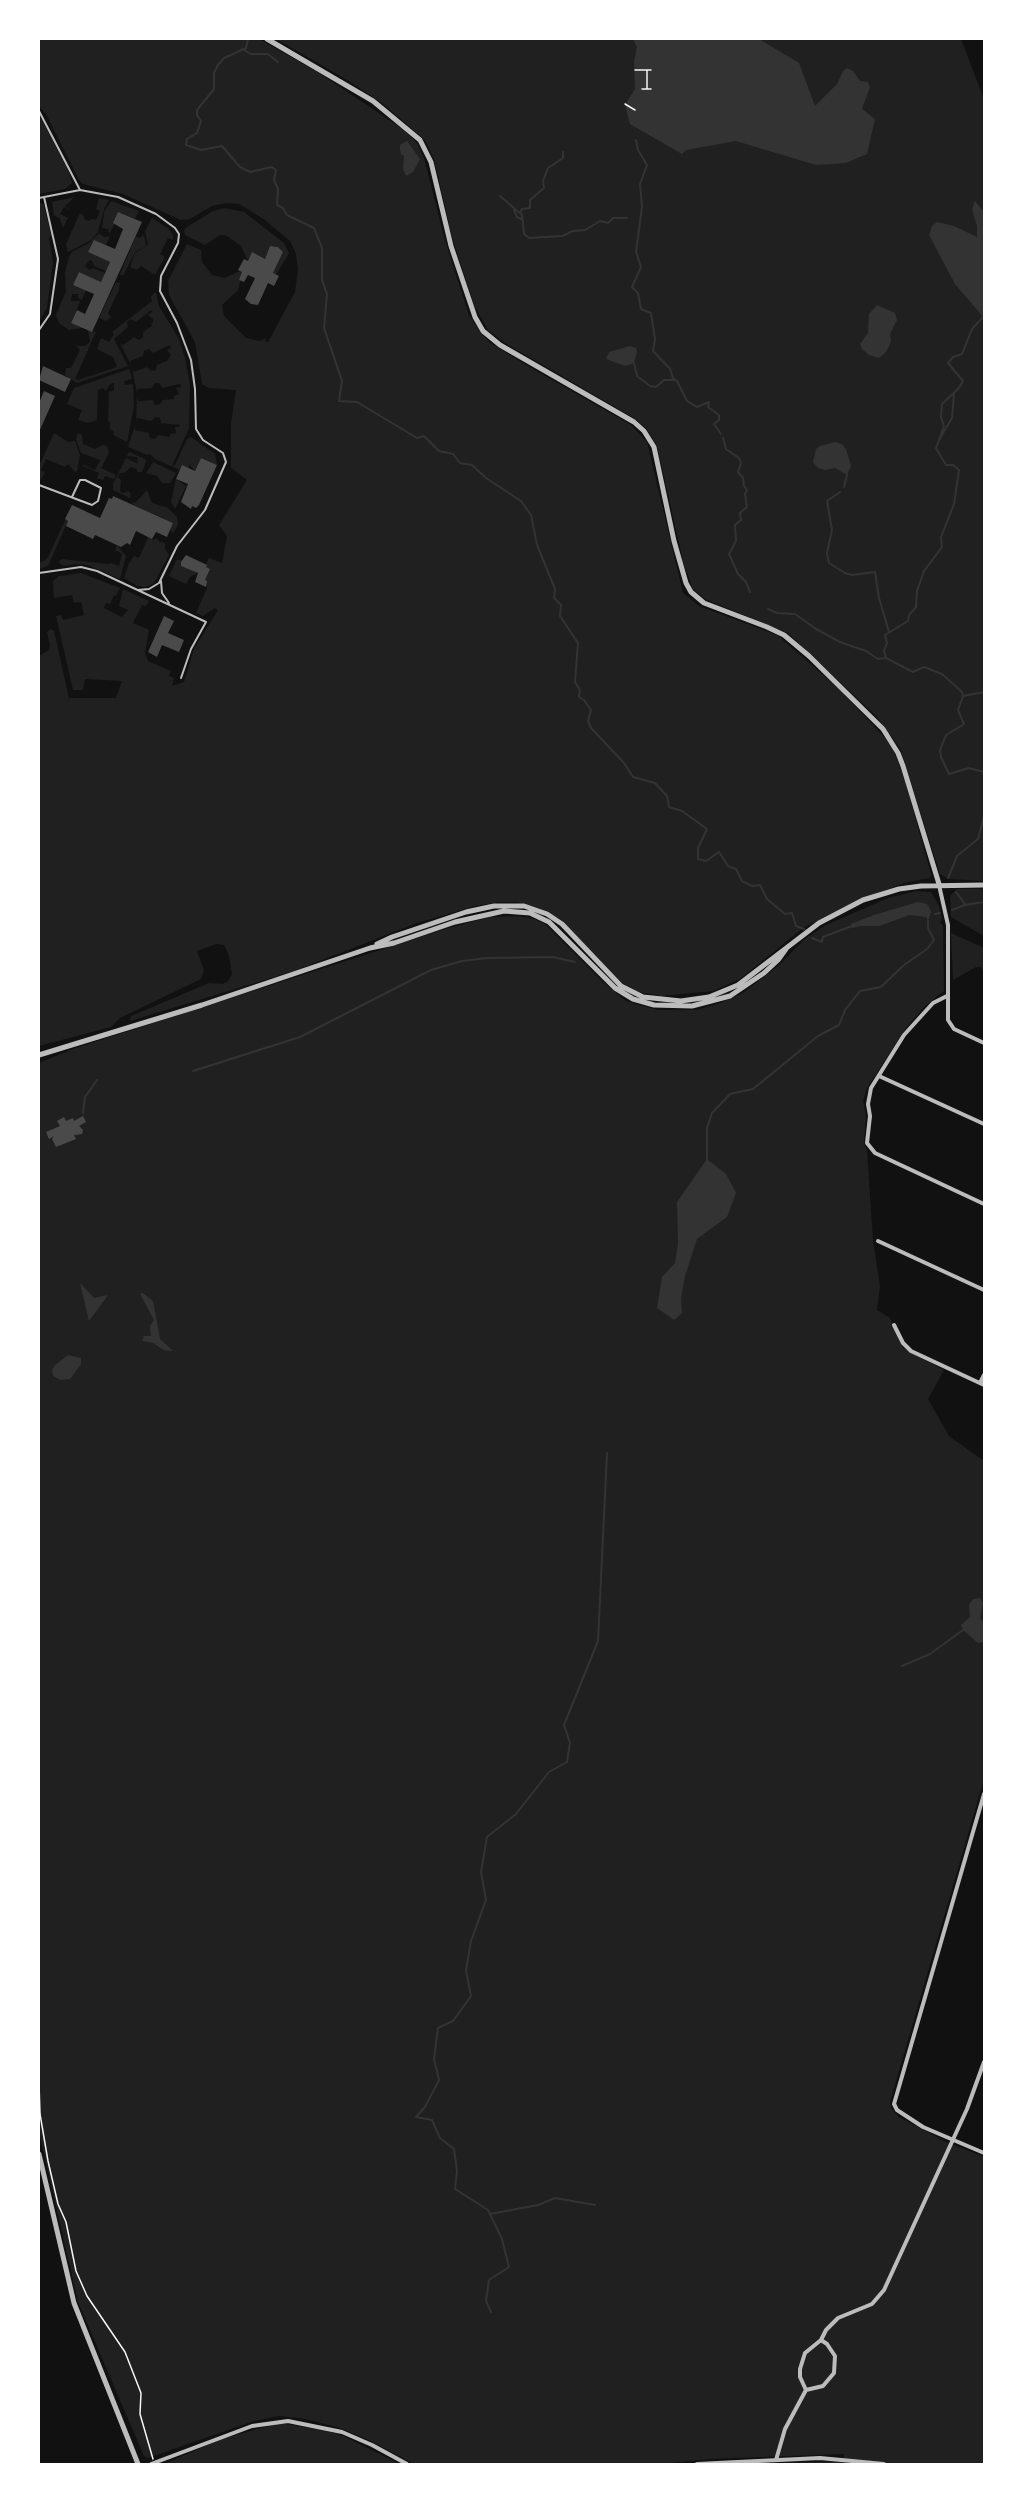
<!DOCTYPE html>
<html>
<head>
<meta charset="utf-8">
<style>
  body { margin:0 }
  #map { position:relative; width:1023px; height:2503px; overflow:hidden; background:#111; font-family:Roboto,sans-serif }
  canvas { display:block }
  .frame { position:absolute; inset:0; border:40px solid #fff; pointer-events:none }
</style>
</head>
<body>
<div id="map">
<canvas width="1023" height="2503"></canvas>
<div class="frame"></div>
</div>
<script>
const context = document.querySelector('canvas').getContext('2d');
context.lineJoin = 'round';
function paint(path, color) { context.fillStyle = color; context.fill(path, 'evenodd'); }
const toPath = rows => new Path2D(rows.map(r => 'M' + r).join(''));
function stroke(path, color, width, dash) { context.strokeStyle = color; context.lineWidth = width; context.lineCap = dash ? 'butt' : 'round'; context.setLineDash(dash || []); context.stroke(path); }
paint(toPath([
  [39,39,259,39,316,71,404,130,417,143,424,158,444,237,469,315,478,329,490,343,533,369,631,425,647,442,683,593,699,606,777,635,838,688,886,739,894,751,905,781,931,874,930,878,907,882,854,902,803,928,740,979,713,991,661,996,639,992,622,983,560,919,535,907,517,902,499,902,475,906,417,923,294,971,130,1021,131,1016,209,983,223,984,228,981,232,974,229,956,224,945,216,944,197,951,204,970,201,979,120,1018,111,1027,39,1046,39,656,49,650,50,645,47,632,50,629,54,631,69,698,116,698,122,681,85,679,83,690,73,690,56,616,61,615,63,620,84,615,81,602,74,603,72,595,54,598,53,581,59,576,81,573,120,588,116,596,114,595,110,604,106,603,104,608,122,617,128,610,119,606,123,589,149,601,146,606,142,605,133,623,149,630,145,653,148,661,171,671,169,676,174,678,172,686,184,682,194,649,218,610,215,608,203,616,196,613,207,588,205,580,206,564,209,558,222,563,227,536,219,525,247,480,231,468,231,423,236,390,209,388,202,384,195,342,169,295,168,281,187,244,201,250,202,262,212,275,225,278,240,271,242,272,238,290,222,305,224,316,246,338,260,341,266,338,265,341,268,342,295,292,298,269,296,254,290,241,265,220,239,204,226,203,212,206,190,219,181,220,123,194,83,184,79,180,46,114,39,106],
  [276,39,961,39,984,99,984,881,949,879,940,874,900,748,876,716,788,633,705,599,693,589,684,565,657,446,647,429,634,418,505,343,488,330,475,307,467,283,452,237,434,159,425,140,382,103,349,81],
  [39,114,69,172,72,183,65,189,39,194],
  [75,197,65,206,69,210,64,207,60,214,68,218,63,228,60,219,54,215,52,202],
  [99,198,109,200,104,209,98,232,91,240,68,252,66,244,80,213,84,216,84,219,89,221,91,219,96,220,100,211,96,209],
  [39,201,44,205,51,236,49,237,53,263,47,308,39,322],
  [111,201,139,211,135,219,121,213,109,234,108,229,102,228,104,212],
  [224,208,244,212,284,243,289,253,276,275,273,273,283,252,278,247,270,246,265,259,252,253,248,261,241,246,227,236,220,235,205,245,185,235,184,230,187,227,213,211],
  [152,218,169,229,173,236,173,240,168,238,160,254,165,257,155,275,141,266,137,270,130,267,135,253,148,245,145,231],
  [99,233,104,237,110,236,106,245,94,240,88,252,110,262,106,271,94,266,93,262,90,260,85,266,89,270,93,268,105,273,101,282,79,272,74,284,86,290,82,300,78,298,78,294,72,294,71,301,80,301,71,323,83,328,69,330,59,323,56,315,66,291,65,272,69,257,72,252,89,243],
  [144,235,146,246,135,252,123,276,120,274,136,236,139,238],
  [116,282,120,283,119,290,108,313,111,317,106,321,99,318],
  [154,293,156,293,159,306,179,339,185,358,190,384,189,428,172,466,175,465,187,439,191,437,215,454,217,465,201,458,195,471,189,464,189,468,180,470,155,459,150,454,147,455,128,447,135,426,135,430,149,433,150,438,155,439,159,435,170,437,170,434,176,433,175,427,179,427,180,425,161,423,160,418,155,417,151,421,137,418,136,421,137,397,138,401,153,400,155,405,160,404,163,400,174,399,174,396,179,394,176,388,181,387,180,384,162,388,159,383,155,383,152,388,138,389,137,392,132,369,134,372,147,367,151,371,156,370,157,365,167,361,171,355,167,350,171,348,170,345,153,353,149,349,144,351,143,356,130,361,130,363,120,343,123,345,134,337,139,340,143,337,143,332,152,326,151,324,153,322,153,319,148,315,152,312,151,310,136,322,131,319,127,322,128,327,114,339,128,366,77,383,65,375,66,368,71,368,80,350,76,346,85,346,90,342,88,330,96,332,75,379,78,380,117,367,113,357,97,349,101,338,109,342,114,334,112,332,152,301,151,297],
  [129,369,132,379,124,381,125,385,133,384,134,406,127,442,113,435,114,432,110,429,110,423,108,420,109,392,114,390,114,383,110,384,106,391,103,388,98,390,97,420,88,423,78,420,82,410,67,404,74,388],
  [54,433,68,442,75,441,80,455,77,471,75,472,68,464,65,467,46,459,41,470,45,473,40,481,39,466],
  [78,433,82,435,83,444,95,449,103,445,107,446,109,453,101,468,116,475,114,479,105,476,103,480,97,478,99,473,83,466,82,464,95,470,100,460,81,453,76,440],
  [129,452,145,459,146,462,142,472,137,472,137,469,131,467,124,473,120,473,118,477,121,481,120,491,123,493,128,491,131,494,130,498,113,490,113,484,126,458,138,464,137,457,127,456],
  [153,462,176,473,170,483,162,483,157,476,146,473],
  [176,479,186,486,175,509,171,502],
  [147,490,152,503,168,508,177,517,178,525,173,533,170,529,173,523,132,504,133,502,135,503],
  [68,514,68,521,48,566,39,569,39,562,44,561,48,557],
  [148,537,154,540,157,538,159,542,165,543,165,549,169,555,154,583,146,587,137,586,124,578,129,563,134,556,139,558],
  [117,545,126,556,120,579,88,565,77,564,63,566,58,562,62,559,108,564,111,563,119,566,122,554,115,550],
  [177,559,182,561,182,566,198,573,191,576,186,584,169,576],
  [957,889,984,889,984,936,951,917,950,896],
  [917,891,931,892,939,906,942,919,940,923,943,925,944,991,926,1005,906,1028,867,1088,863,1101,866,1116,864,1143,867,1150,873,1240,880,1286,877,1310,890,1318,903,1348,944,1370,928,1399,949,1436,984,1461,984,1779,890,2102,891,2108,899,2117,944,2141,984,2157,984,2464,748,2464,844,2461,844,2454,708,2459,661,2464,414,2464,369,2440,340,2428,306,2419,279,2416,254,2421,148,2458,144,2456,78,2302,39,2132,39,1063,73,1049,445,929,490,917,518,916,535,919,546,925,602,981,626,1001,658,1010,697,1010,720,1003,743,993,779,965,806,938,826,925,888,898],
  [951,933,984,948,984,973,981,967,976,967,953,980],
  [279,2423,324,2430,343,2436,400,2464,164,2464,222,2439]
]), '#202020');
paint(toPath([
  [633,39,759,39,799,63,815,106,837,84,843,71,847,68,853,71,860,81,868,82,870,87,862,109,875,119,867,154,846,163,816,165,736,141,686,150,682,154,630,124,625,105,635,89,634,61,637,47],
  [407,141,420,159,413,172,406,176,403,169,404,156,401,154,400,149,400,145],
  [975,201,984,212,984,318,955,284,929,235,932,226,937,222,954,226,977,237,977,226,972,209],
  [877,305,895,313,897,320,890,334,891,342,886,352,879,358,869,355,862,349,860,344,868,333,869,314],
  [630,346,636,348,637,352,634,363,625,366,606,359,609,352],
  [835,442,842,444,846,449,851,466,847,475,835,468,825,470,818,468,813,462,816,449,820,446],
  [918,902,927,904,929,907,931,912,928,921,926,917,910,915,879,926,861,926,852,928,851,924,874,915],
  [707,1159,726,1174,736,1193,727,1217,697,1239,685,1276,681,1298,682,1313,674,1320,657,1308,662,1277,675,1263,678,1243,677,1202],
  [80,1283,94,1298,108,1295,89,1321],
  [143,1293,153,1301,160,1339,173,1351,164,1350,153,1343,142,1341,144,1336,151,1336,150,1326,154,1320,140,1294],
  [68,1355,81,1358,81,1364,70,1379,61,1380,53,1376,52,1370,55,1365],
  [980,1598,983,1603,980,1618,984,1623,984,1642,978,1643,963,1630,961,1625,970,1617,969,1605,973,1599]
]), '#333');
stroke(toPath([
  [248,39,246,48,224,58,218,65,214,73,214,89,197,110,197,115,201,121,197,133,187,139,186,145,201,150,222,146,240,167,250,172,272,167,276,170,274,180,278,189,277,205,283,208,287,215,314,228,322,248,322,280,327,294,324,328,342,381,339,401,357,402,417,438,424,436,439,451,453,454,460,463,472,465,486,478,521,501,531,515,537,545,555,589,554,598,561,605,560,616,578,643,575,682,580,690,579,697,584,700,591,710,588,721,591,728,624,763,633,777,655,783,667,796,669,807,682,811,707,829,698,848,698,859,706,861,719,852,728,866,736,869,742,881,752,886,760,885,767,899,785,914,792,913,796,926,804,929],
  [242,49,251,54,268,54,278,62],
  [636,140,638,150,647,165,640,184,642,207,636,252,641,267,632,287,638,293,641,309,651,313,655,339,653,351,670,369,673,378,677,381,687,401,697,407,709,402,708,407,719,415,719,420,714,424,721,434],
  [500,196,522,215,524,234,529,238,562,236,573,231,585,230,600,221,608,223,613,218,627,218],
  [514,210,517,217,523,220],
  [520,213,522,209,530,208,530,200,544,188,543,181,548,168,563,158,563,152],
  [983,317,972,329,962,354,953,357,948,363,963,381,959,388,942,404,941,417,944,426,936,448,946,465,953,465,959,470,954,504,941,537,942,547,924,571,917,591,916,607,909,615,908,621,885,635,887,643,884,651,886,658,913,672,924,667,942,674,962,692,963,696,958,710,964,724,946,735,940,750,941,757,949,774,969,768,984,772],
  [634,363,637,376,650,386,656,387,664,380,674,380],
  [723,438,726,449,739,458,741,463,738,472,743,478,744,486,747,490,745,494,747,507,740,513,741,520,735,525,736,541,729,554,738,574,746,582,750,592],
  [939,440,952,418,954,393],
  [844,487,847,475],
  [840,492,827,501,832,530,827,553,829,563,845,573,852,575,875,572,879,598,889,632],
  [768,609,777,613,795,614,816,629,840,642,866,651,878,659,886,658],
  [963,696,984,692],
  [948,878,957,856,978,839,984,817],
  [956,892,965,904],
  [952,910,965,905,984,902],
  [935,914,940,913],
  [812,938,822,942,823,937,852,926],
  [193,1071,300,1037,431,970,462,961,487,958,553,957,575,962],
  [83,1113,85,1097,97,1080],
  [707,1159,707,1128,712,1113,730,1094,753,1089,818,1036,839,1025,845,1010,860,991,881,987,904,965,927,949,934,940,928,928,928,921],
  [902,1666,930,1654,963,1630],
  [490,2214,538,2205,555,2198,595,2205],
  [491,2312,486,2301,489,2280,509,2267,502,2239,488,2210,455,2189,457,2171,454,2149,440,2138,432,2120,416,2117,425,2107,439,2080,434,2059,438,2028,453,2021,471,1996,466,1970,471,1941,486,1900,481,1872,487,1837,516,1814,549,1772,567,1762,570,1743,564,1725,598,1641,607,1453]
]), '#333', 2);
paint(toPath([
  [118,212,142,222,92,332,71,323,77,310,85,314,94,294,73,285,79,272,101,282,110,262,88,252,94,240,115,249,123,229,113,223],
  [270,246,278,247,283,252,273,273,279,276,274,286,268,283,258,305,251,304,245,299,255,278,248,275,244,282,239,280,242,272,238,270,244,259,248,261,252,252,265,259],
  [43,366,71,379,65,392,39,380],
  [44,391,55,396,39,432,39,403],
  [201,458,217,465,199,505,196,508,192,506,191,509,181,502,188,484,176,479,182,465,195,471],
  [113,496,173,523,167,537,156,532,152,539,136,531,130,545,127,543,121,547,95,535,93,539,66,526,68,521,65,519,72,505,100,518,109,498,112,499],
  [186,555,207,565,206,567,210,569,205,580,207,581,206,587,195,582,198,573,181,566,181,562],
  [164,616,174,621,168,633,184,640,179,652,162,645,157,657,148,652],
  [83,1116,86,1122,79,1126,83,1130,82,1134,74,1135,76,1139,56,1147,52,1139,54,1136,49,1139,46,1132,60,1126,57,1121,64,1117,66,1121,73,1118,74,1121]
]), '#4a4a4a');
stroke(toPath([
  [635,70,651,70],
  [647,70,647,89],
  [642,89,651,89],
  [625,104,635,110],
  [39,2083,40,2114,48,2161,58,2204,66,2222,76,2271,87,2296,125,2352,141,2393,140,2414,153,2459]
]), '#f5f5f5', 1.5);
stroke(toPath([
  [39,111,80,190],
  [39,198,80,190,118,197,156,214,175,228,179,234,178,243,161,276,160,291,177,323,191,360,195,389,196,429,203,440,223,453,226,462,205,510,177,546,159,583,149,589,138,590],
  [39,330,50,314,58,259,44,197],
  [39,485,92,505,98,501,101,488,85,480,80,480,72,497],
  [39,573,81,567,97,571,206,622,191,649,181,678],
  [161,581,162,593,169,603]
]), '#bcbcbc', 2);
stroke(toPath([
  [939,885,948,925,948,1020,954,1029,984,1043],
  [947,996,933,1003,904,1035,871,1088,868,1104,870,1116,867,1143,875,1153,984,1204],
  [879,1076,984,1124],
  [878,1241,984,1290],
  [894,1325,903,1343,911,1351,984,1385],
  [980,1383,984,1375],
  [984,1794,894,2104,897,2110,923,2127,984,2153],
  [806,2390,800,2377,800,2369,805,2353,821,2340,826,2330,838,2318,872,2304,884,2290,967,2109,984,2062],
  [806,2390,823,2386,834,2373,835,2356,827,2344,821,2340],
  [776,2460,785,2429,806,2390],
  [151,2464,252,2426,288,2421,342,2432,372,2445,407,2464],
  [697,2464,820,2458,884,2464]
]), '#bcbcbc', 4);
stroke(toPath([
  [267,39,373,101,420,140,431,162,451,246,475,317,483,331,500,345,634,422,644,431,654,447,674,541,686,583,691,592,704,603,767,627,784,635,809,656,883,729,898,753,903,766,939,884],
  [377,944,392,937,466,912,494,906,524,906,547,914,562,924,621,986,643,997,681,1001,709,997,738,985,819,923,863,900,899,889,921,886,984,885],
  [39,1055,202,1005,370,948,394,943,455,922,504,911,530,913,549,922,615,988,633,999,654,1005,692,1006,730,996,764,973,778,960,786,949],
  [39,2154,74,2303,138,2464]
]), '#bcbcbc', 5);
</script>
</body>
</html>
